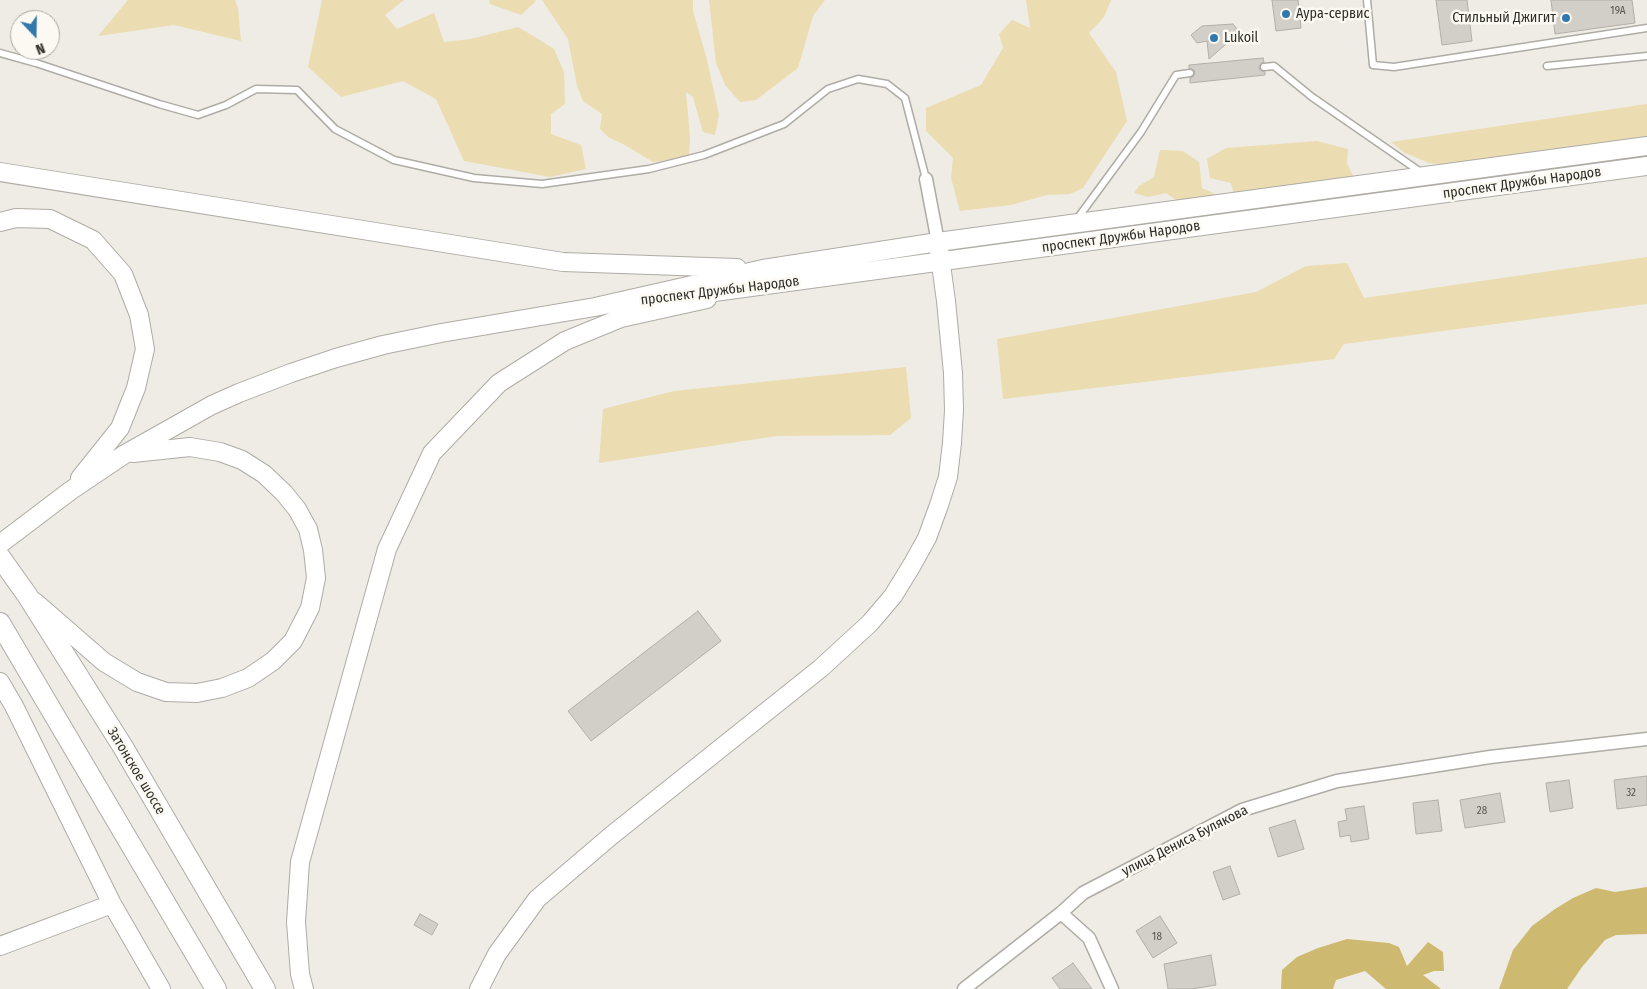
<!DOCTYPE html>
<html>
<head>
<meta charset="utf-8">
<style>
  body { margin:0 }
  #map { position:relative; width:1647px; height:989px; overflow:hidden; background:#eeece4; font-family:"Fira Sans Condensed",sans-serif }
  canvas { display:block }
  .north { position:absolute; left:10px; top:10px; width:50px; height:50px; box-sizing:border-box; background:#fbf9f1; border:1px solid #a9a7a1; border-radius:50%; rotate:159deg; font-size:14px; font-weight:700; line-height:20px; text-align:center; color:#2e2d2a }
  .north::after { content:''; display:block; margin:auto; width:18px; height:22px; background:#3179ad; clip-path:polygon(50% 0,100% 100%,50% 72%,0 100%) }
</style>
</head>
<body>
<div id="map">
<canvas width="1647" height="989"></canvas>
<div class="north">N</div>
</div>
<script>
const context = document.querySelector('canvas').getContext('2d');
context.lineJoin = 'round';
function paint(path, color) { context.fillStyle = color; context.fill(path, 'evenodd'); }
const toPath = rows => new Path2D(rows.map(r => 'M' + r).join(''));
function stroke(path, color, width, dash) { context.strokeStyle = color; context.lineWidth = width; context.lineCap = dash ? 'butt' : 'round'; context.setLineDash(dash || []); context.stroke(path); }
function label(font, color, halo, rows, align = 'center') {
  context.font = font + ' "Fira Sans Condensed",sans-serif'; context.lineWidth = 5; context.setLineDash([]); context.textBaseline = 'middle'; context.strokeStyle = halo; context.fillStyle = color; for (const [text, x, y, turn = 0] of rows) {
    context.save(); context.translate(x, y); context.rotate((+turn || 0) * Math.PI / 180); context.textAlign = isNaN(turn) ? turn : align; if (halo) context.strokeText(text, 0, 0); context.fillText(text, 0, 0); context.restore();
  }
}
paint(toPath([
  [128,0,235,0,238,8,241,41,174,25,98,36],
  [322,0,404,0,385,15,397,29,434,13,444,42,471,39,518,27,540,40,554,49,564,72,565,104,551,114,551,134,581,145,586,169,550,177,464,161,436,99,403,81,341,97,308,67],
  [489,0,535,0,536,1,521,15,490,4],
  [542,0,693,0,693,11,707,60,719,115,715,135,703,132,693,97,686,92,690,137,689,157,653,162,623,144,608,137,600,129,602,114,583,101,577,86,568,39],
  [709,0,825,0,813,16,798,68,756,100,740,102,725,85,716,63],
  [1026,0,1111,0,1104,17,1089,33,1116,72,1127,121,1083,188,1070,194,1047,195,1011,205,960,211,951,178,953,158,926,131,926,108,981,85,1003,48,999,34,1012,20,1030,28],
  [1647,104,1647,137,1446,165,1429,163,1405,153,1391,142],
  [1317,141,1348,149,1347,163,1355,180,1235,199,1231,183,1210,178,1207,159,1226,148],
  [1160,150,1183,151,1199,162,1202,188,1217,195,1217,201,1183,205,1166,193,1148,197,1134,193,1139,186,1154,177],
  [1647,257,1647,304,1344,344,1334,359,1003,399,997,339,1256,292,1306,266,1347,263,1364,298],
  [906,367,911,418,890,435,777,436,599,463,603,409,674,391]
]), '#ebddb1');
paint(toPath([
  [1647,887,1647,934,1616,935,1605,940,1582,967,1567,989,1499,989,1513,950,1532,926,1555,909,1573,898,1596,888,1615,892],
  [1347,939,1389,943,1399,947,1407,966,1428,942,1443,952,1444,971,1434,971,1423,975,1441,989,1386,989,1365,971,1336,980,1333,989,1281,989,1282,970,1297,957,1318,948]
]), '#ceb970');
const building = toPath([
  [1272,0,1298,0,1301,28,1276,31,1272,0],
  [1436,0,1467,0,1472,41,1442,45,1436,0],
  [1551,0,1632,0,1635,23,1555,34,1551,0],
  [1233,24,1240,32,1209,59,1207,41,1197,43,1191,35,1202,26,1233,24],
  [1263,58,1264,62,1261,63,1259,67,1260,70,1265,72,1265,75,1190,83,1190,78,1193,77,1195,73,1194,70,1189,68,1189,65,1263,58],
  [698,611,721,641,591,741,568,711,698,611],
  [1647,776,1647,805,1617,809,1614,780,1647,776],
  [1569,780,1573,808,1550,812,1546,783,1569,780],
  [1500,793,1505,822,1465,828,1460,800,1500,793],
  [1438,800,1442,831,1416,834,1413,803,1438,800],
  [1364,806,1369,839,1351,842,1350,835,1340,837,1338,822,1347,820,1345,809,1364,806],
  [1295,820,1304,849,1278,857,1269,828,1295,820],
  [1230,866,1240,894,1223,900,1213,872,1230,866],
  [420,914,438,924,432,935,414,925,420,914],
  [1160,916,1177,943,1153,958,1136,931,1160,916],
  [1211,955,1216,985,1192,989,1168,989,1164,964,1211,955],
  [1073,963,1092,989,1060,989,1052,978,1073,963]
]);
paint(building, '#d1cfc8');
stroke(building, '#b1afa8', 1);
const lane = toPath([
  [1367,0,1373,65,1394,67,1647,28],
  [0,53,36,63,159,104,198,115,226,105,256,89,297,90,335,129,394,160,474,178,542,184,649,169,704,155,784,124,828,89,858,79,887,84,905,98,926,179],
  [1547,66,1647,56],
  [1264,67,1274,66,1312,97,1422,173],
  [1077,219,1141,132,1176,75,1190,73]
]);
const street = toPath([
  [926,179,938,242],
  [1061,913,1089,938,1112,989],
  [964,989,1061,913,1083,893,1242,810,1337,781,1490,757,1647,739]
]);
const secondary = toPath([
  [0,172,563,262,737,268],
  [0,222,16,218,50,219,93,240,123,274,139,315,145,349,136,388,120,428,80,478],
  [692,295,1647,166],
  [0,544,70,491,125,454,212,405,239,393,291,373,336,358,383,345,441,333,595,307,763,269,938,242,1647,146],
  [35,602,104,662,137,682,166,692,197,693,222,688,248,678,273,661,293,641,310,608,316,578,313,550,308,529,297,509,284,493,264,474,242,460,220,452,190,447,133,453],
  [0,682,14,706,112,904,161,989],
  [0,946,112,904],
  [304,989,300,974,296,922,300,862,387,549,432,453,499,383,565,341,621,318,707,299],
  [479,989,497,954,537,899,612,835,821,668,870,623,893,596,912,565,927,538,939,505,948,477,952,443,954,410,953,373,946,301,939,250]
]);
const primary = toPath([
  [0,557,27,595,123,747,265,989],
  [0,623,216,989]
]);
stroke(lane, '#aeaca5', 9);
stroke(street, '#aeaca5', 15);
stroke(secondary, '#aeaca5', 20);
stroke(primary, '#aeaca5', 22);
stroke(lane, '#fff', 6);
stroke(street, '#fff', 12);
stroke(secondary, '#fff', 18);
stroke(primary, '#fff', 20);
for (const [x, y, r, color] of [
  [1286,14,5,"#3179ad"],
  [1566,18,5,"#3179ad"],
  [1214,38,5,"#3179ad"]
]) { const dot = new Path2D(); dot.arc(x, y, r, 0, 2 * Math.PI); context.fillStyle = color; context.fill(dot); stroke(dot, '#fbf9f1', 2); }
label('11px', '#575652', null, [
  ["19А",1618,11],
  ["32",1631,793],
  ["28",1482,811],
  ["18",1157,937]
]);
label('14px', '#2e2d2a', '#fbf9f1', [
  ["Аура-сервис",1296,14],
  ["Стильный Джигит",1556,18,"right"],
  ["Lukoil",1224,38]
], 'left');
label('14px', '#2e2d2a', '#fbf9f1', [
  ["проспект Дружбы Народов",1522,183,-8],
  ["проспект Дружбы Народов",1121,237,-8],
  ["проспект Дружбы Народов",720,291,-7],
  ["Затонское шоссе",136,771,59],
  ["улица Дениса Булякова",1185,841,-27]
]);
</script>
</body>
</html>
